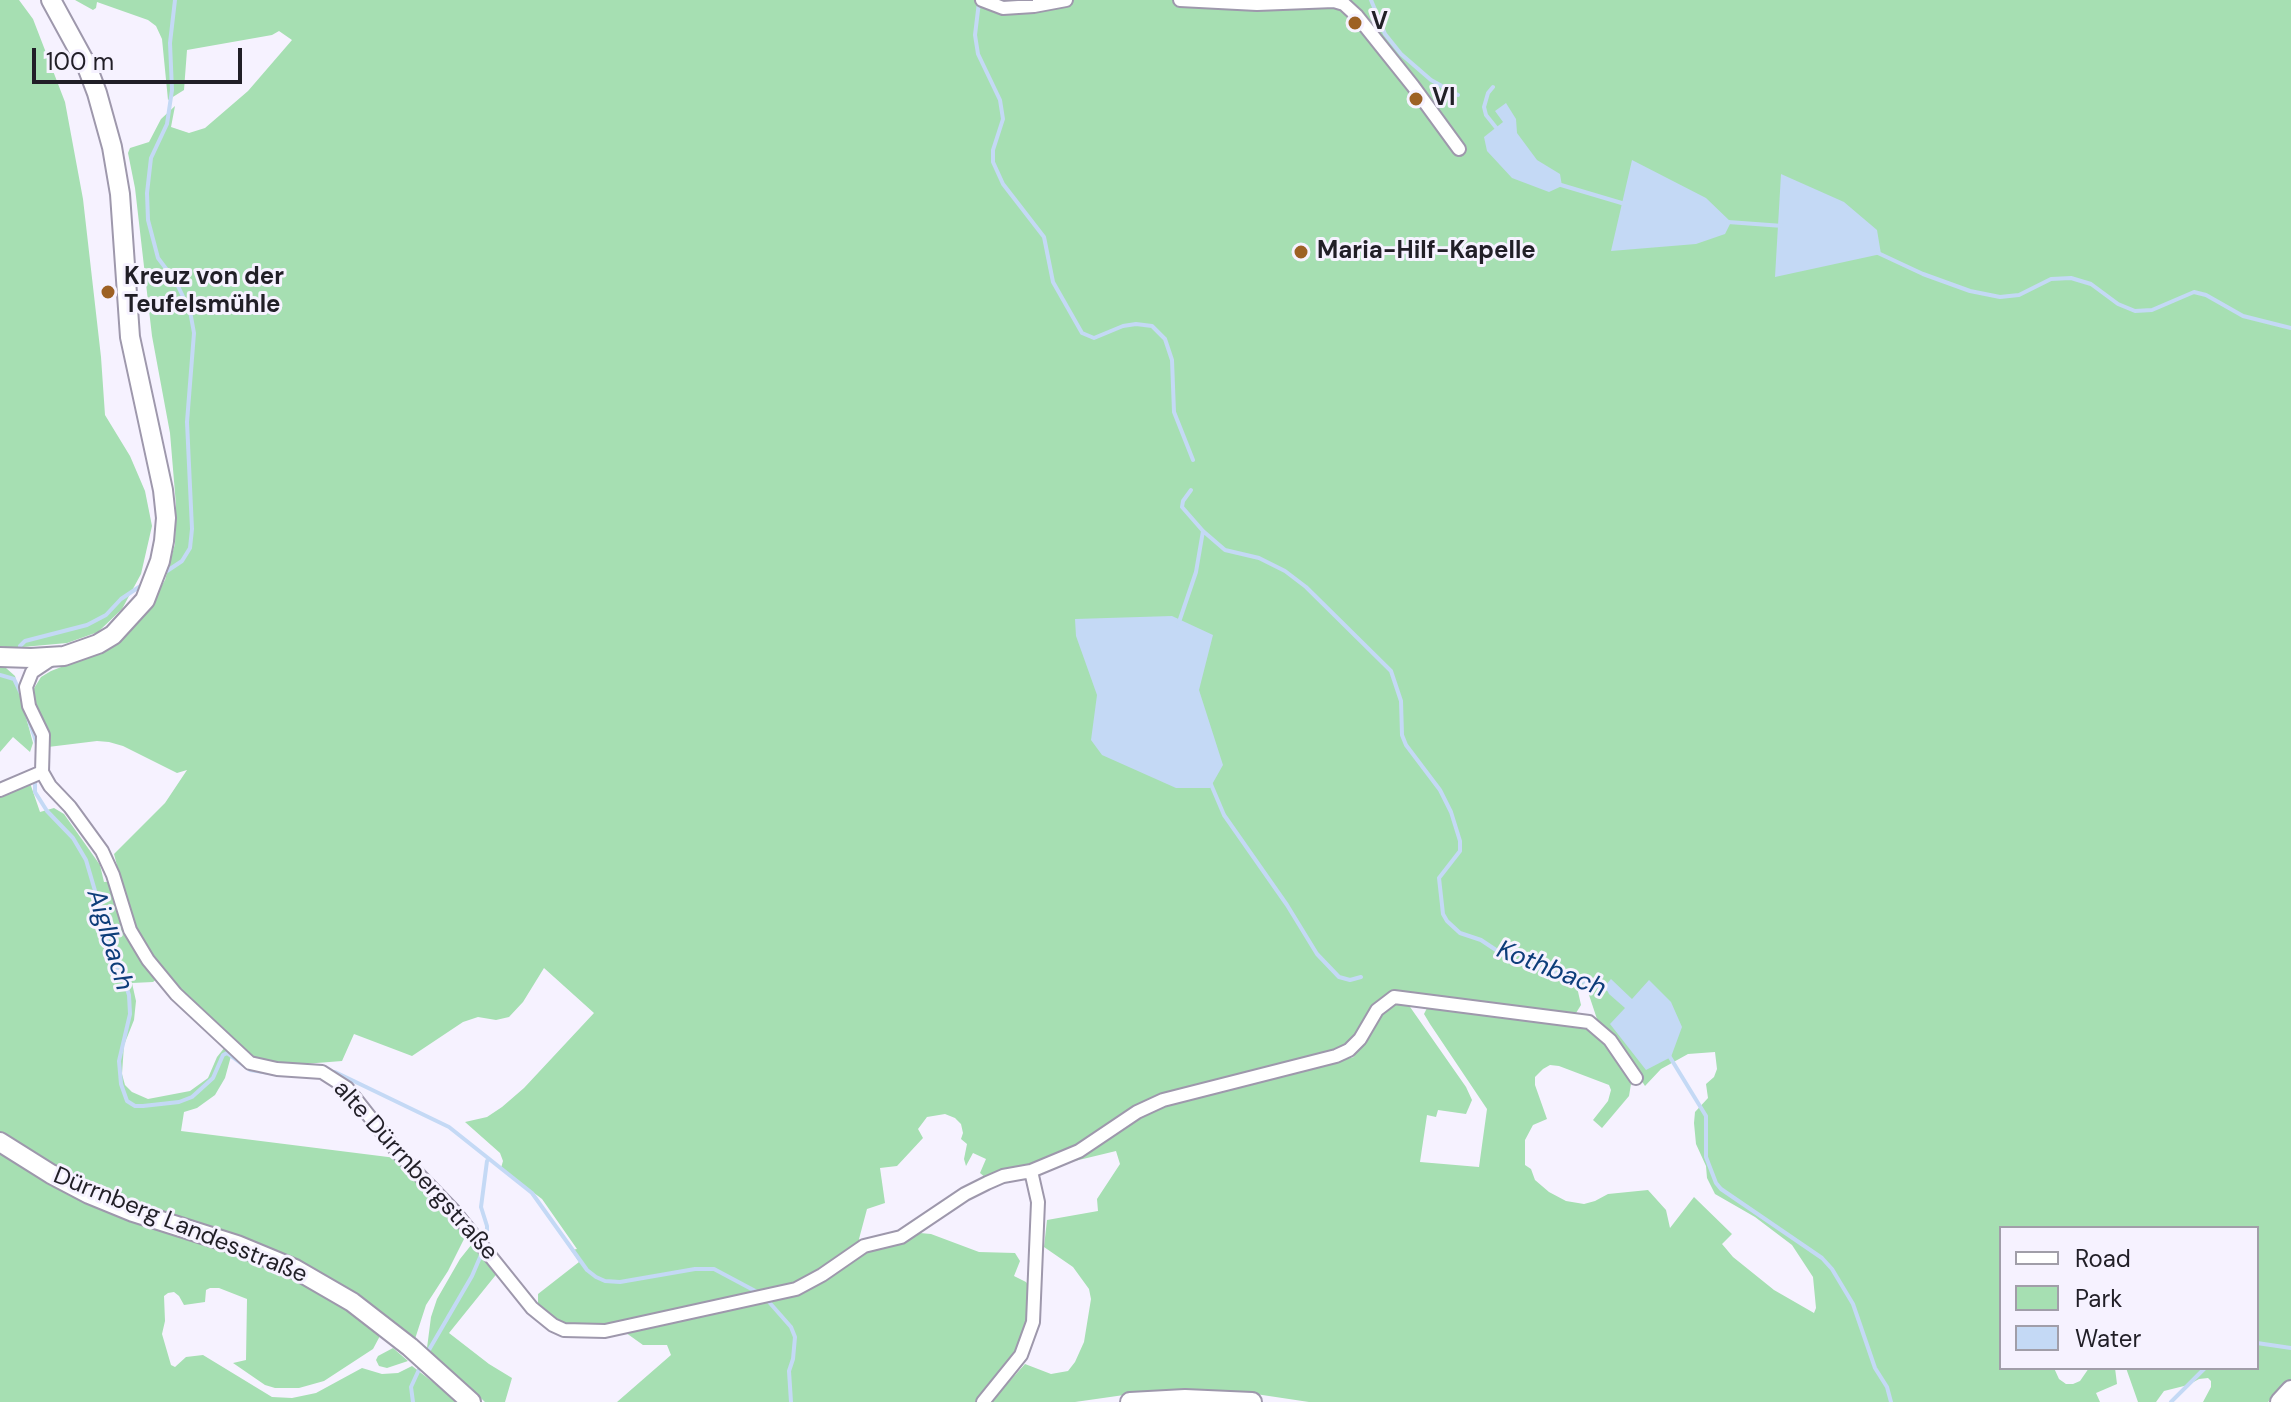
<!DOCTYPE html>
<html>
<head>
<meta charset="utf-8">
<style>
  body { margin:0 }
  #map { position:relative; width:2291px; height:1402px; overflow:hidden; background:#f6f2ff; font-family:"DM Sans",sans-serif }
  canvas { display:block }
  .legend { position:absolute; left:1999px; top:1226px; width:260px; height:144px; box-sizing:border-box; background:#f6f2ff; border:2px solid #a19ea9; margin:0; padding:10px 14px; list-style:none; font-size:24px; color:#211f27 }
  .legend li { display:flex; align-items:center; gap:16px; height:40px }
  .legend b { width:40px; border:2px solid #a19ea9 }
  .scale { position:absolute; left:32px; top:48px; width:210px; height:36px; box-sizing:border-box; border:4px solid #211f27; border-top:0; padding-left:10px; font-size:24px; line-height:28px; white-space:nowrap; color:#211f27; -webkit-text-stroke:6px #f6f2ff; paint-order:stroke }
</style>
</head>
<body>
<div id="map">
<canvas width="2291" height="1402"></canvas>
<ul class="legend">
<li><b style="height:10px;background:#fff"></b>Road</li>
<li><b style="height:22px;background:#a6dfb2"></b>Park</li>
<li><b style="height:22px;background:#c4d9f5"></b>Water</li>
</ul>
<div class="scale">100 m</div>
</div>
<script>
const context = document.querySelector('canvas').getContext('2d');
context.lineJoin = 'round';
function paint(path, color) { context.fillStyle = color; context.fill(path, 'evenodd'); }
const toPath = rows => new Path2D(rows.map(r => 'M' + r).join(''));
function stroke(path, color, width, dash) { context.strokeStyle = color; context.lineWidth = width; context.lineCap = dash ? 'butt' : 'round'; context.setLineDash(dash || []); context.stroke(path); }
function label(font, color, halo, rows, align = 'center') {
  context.font = font + ' "DM Sans",sans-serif'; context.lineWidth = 6; context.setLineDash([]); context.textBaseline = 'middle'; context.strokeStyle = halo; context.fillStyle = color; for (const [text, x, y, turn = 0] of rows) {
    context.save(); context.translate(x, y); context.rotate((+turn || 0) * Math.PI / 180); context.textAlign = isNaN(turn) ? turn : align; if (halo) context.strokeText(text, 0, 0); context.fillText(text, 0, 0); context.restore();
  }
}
paint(toPath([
  [0,0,19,0,33,19,65,102,83,199,101,357,105,415,130,456,145,491,152,526,141,574,122,609,98,632,67,643,12,648,0,646],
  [75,0,2291,0,2291,1379,2268,1402,2203,1402,2211,1387,2211,1381,2208,1378,2199,1379,2188,1385,2164,1391,2156,1402,2138,1402,2126,1368,2257,1368,2257,1228,2001,1228,2001,1368,2054,1368,2059,1379,2066,1384,2073,1384,2080,1381,2089,1368,2115,1368,2117,1384,2096,1393,2100,1402,1309,1402,1249,1393,1183,1392,1124,1395,1075,1402,991,1402,1025,1364,1051,1374,1068,1371,1075,1362,1084,1342,1091,1299,1089,1289,1073,1267,1044,1247,1047,1220,1098,1211,1097,1199,1120,1164,1116,1151,1054,1166,1085,1152,1141,1115,1162,1105,1354,1057,1356,1046,1354,1037,1344,1046,1328,1053,1190,1087,1149,1101,1093,1137,1050,1160,986,1178,980,1173,986,1159,973,1153,966,1166,964,1159,967,1144,961,1139,963,1133,961,1124,955,1118,945,1114,927,1117,918,1129,923,1138,897,1166,880,1168,885,1203,867,1209,859,1239,866,1250,920,1233,931,1234,979,1252,1015,1253,1020,1261,1014,1276,1026,1282,1030,1288,1026,1331,1014,1358,976,1402,617,1402,671,1355,667,1345,643,1345,615,1325,565,1326,550,1317,538,1305,538,1294,579,1262,571,1250,577,1249,542,1199,501,1168,503,1161,500,1153,465,1122,487,1117,502,1107,524,1088,594,1013,544,968,523,1002,509,1017,496,1020,478,1017,463,1022,412,1056,354,1034,342,1061,291,1065,262,1062,251,1057,164,973,153,982,132,983,136,1001,134,1020,124,1045,122,1074,125,1085,132,1092,148,1099,190,1091,208,1078,217,1057,225,1047,230,1051,231,1056,225,1078,215,1095,197,1108,184,1112,181,1131,396,1158,438,1200,465,1237,448,1271,426,1305,415,1339,324,1274,290,1258,243,1239,136,1204,96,1189,42,1161,0,1132,0,793,30,783,40,812,54,808,64,814,100,865,104,882,121,881,114,854,165,803,187,770,177,773,123,746,109,742,97,741,48,747,45,727,37,710,33,690,41,677,51,671,79,660,127,631,149,607,165,580,175,544,176,505,170,433,152,336,135,188,128,153,130,148,149,142,161,119,175,106,171,127,189,133,205,128,248,91,292,40,279,31,272,35,187,50,184,90,168,100,162,39,156,26,148,20,97,2,96,8,93,10],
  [1577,987,1588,992,1597,1019,1617,1043,1645,1086,1661,1069,1688,1054,1715,1052,1717,1069,1714,1077,1706,1084,1708,1098,1695,1112,1694,1123,1696,1144,1706,1166,1707,1178,1715,1194,1755,1217,1792,1245,1813,1277,1816,1308,1814,1313,1774,1290,1733,1257,1722,1244,1732,1234,1694,1197,1670,1228,1666,1210,1648,1190,1608,1194,1595,1201,1584,1204,1566,1201,1549,1192,1535,1180,1531,1169,1525,1165,1525,1140,1533,1125,1547,1119,1535,1085,1535,1077,1543,1069,1550,1065,1559,1066,1609,1085,1611,1090,1608,1101,1593,1120,1602,1128,1629,1096,1632,1078,1627,1068,1612,1047,1590,1028,1580,1025,1428,1006,1424,1014,1430,1024,1487,1109,1479,1167,1420,1162,1427,1115,1436,1117,1438,1110,1466,1114,1472,1100,1466,1087,1401,994,1568,1016,1576,1013,1581,1005],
  [0,667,6,668,15,676,33,743,30,752,13,737,0,752],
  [0,1151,303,1282,339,1301,381,1334,373,1349,324,1381,299,1388,275,1388,265,1385,233,1363,246,1360,247,1299,219,1288,210,1288,206,1290,205,1302,184,1305,179,1296,174,1292,168,1293,164,1296,165,1321,162,1334,171,1365,175,1367,186,1357,203,1355,272,1397,292,1398,316,1393,362,1368,382,1374,398,1373,412,1366,459,1402,0,1402],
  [472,1244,499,1271,449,1333,489,1364,512,1378,505,1402,485,1402,427,1348,431,1317,437,1299,460,1259],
  [393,1348,408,1361,387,1368,379,1366,376,1360,378,1356]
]), '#a6dfb2');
paint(toPath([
  [1506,103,1516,119,1517,133,1537,160,1560,174,1562,186,1549,192,1512,178,1487,151,1484,137,1503,122,1495,111],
  [1632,160,1706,198,1731,222,1725,234,1696,244,1611,251],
  [1781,174,1844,202,1877,230,1881,254,1775,277],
  [1172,616,1213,635,1199,690,1223,765,1210,788,1176,788,1102,755,1091,740,1097,695,1076,636,1075,619],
  [1611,979,1632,999,1649,980,1671,1002,1682,1027,1671,1057,1646,1070,1610,1024,1625,1008,1609,994,1605,986]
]), '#c4d9f5');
stroke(toPath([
  [1371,0,1385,34,1401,54,1431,80,1458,95],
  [979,2,975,35,978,54,1000,100,1003,119,993,150,993,162,1003,184,1044,237,1053,282,1082,333,1094,338,1123,326,1136,324,1152,326,1165,339,1172,360,1174,412,1193,460],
  [1493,87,1488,93,1484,107,1486,115,1498,130],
  [1561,185,1625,204],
  [1728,222,1783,226],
  [1878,253,1923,274,1970,291,2000,297,2019,295,2051,279,2071,278,2091,284,2118,304,2135,311,2152,310,2194,292,2206,295,2243,316,2291,328],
  [1191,490,1183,501,1182,507,1203,531,1225,550,1259,558,1285,571,1306,587,1391,671,1401,701,1402,735,1406,745,1440,790,1451,812,1460,841,1460,851,1439,878,1443,914,1447,921,1460,933,1481,940,1511,960,1608,989],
  [164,573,182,561,190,548,192,529,187,422,194,333,190,311,176,282,158,258,148,220,147,193,151,158,167,124,172,90,170,43,175,0],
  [1178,625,1196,572,1203,531],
  [20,646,25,641,87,625,106,615,121,599,145,583],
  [0,675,14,679,23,698],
  [27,715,37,744],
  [35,776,35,792,47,811,73,838,86,860,105,925,109,956,124,980,129,995,130,1014,119,1061,121,1084,127,1101,135,1106,143,1106,179,1102,192,1097,213,1078,223,1055,227,1053,250,1070,276,1074],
  [1210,782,1224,815,1287,905,1317,954,1339,977,1350,980,1361,977],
  [1668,1054,1706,1116,1706,1157,1716,1183,1721,1189,1822,1258,1832,1269,1853,1304,1875,1368,1887,1387,1891,1402],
  [335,1072,449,1127,532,1193,587,1270,596,1277,605,1281,620,1282,695,1269,714,1269,759,1293],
  [769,1302,791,1327,795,1337,793,1359,789,1371,791,1402],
  [2257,1343,2291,1348],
  [426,1355,472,1276,487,1241,487,1226,481,1207,487,1161],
  [413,1402,411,1387,422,1363],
  [2171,1402,2205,1368]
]), '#c4d9f5', 4);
const minor = toPath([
  [982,0,1003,8,1034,6,1066,0],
  [1180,0,1257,4,1334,1,1344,4,1357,16,1413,86,1459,149],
  [50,660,32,672,26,687,29,706,43,735,42,772,50,786,70,807,102,851,113,875,130,930,148,960,176,994,250,1063,277,1069,322,1072,347,1088,399,1154,454,1211,532,1308,553,1325,564,1330,605,1331,796,1289,822,1275,864,1246,901,1237,965,1194,987,1183,1003,1176,1031,1171,1079,1151,1137,1112,1163,1100,1336,1056,1349,1050,1360,1039,1377,1010,1394,997,1589,1022,1610,1040,1636,1078],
  [0,790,42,772],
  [983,1402,1021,1355,1033,1322,1038,1202,1031,1171]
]);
const secondary = toPath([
  [0,657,31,658,64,656,98,644,113,635,145,600,160,561,164,541,166,518,163,490,130,337,120,194,112,147,97,93,86,64,51,0],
  [0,1142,51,1174,89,1194,133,1212,237,1245,295,1269,352,1302,410,1347,471,1402],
  [1130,1402,1185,1399,1252,1402],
  [2280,1402,2291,1390]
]);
stroke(minor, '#9e98ac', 16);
stroke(secondary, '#9e98ac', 22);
stroke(minor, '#fff', 12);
stroke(secondary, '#fff', 18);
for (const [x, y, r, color] of [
  [1355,23,8,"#9d6124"],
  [1416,99,8,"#9d6124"],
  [1301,252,8,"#9d6124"],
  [108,292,8,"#9d6124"]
]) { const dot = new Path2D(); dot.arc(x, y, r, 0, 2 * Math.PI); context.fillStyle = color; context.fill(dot); stroke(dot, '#f6f2ff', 3); }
label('bold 24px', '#211f27', '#f6f2ff', [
  ["V",1371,23],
  ["VI",1432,99],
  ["Maria-Hilf-Kapelle",1317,252],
  ["Kreuz von der",124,278],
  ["Teufelsmühle",124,306]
], 'left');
label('24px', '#211f27', '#f6f2ff', [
  ["alte Dürrnbergstraße",415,1171,48],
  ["Dürrnberg Landesstraße",180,1226,22]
]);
label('italic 26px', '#0d3d7a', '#f6f2ff', [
  ["Aiglbach",109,940,73],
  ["Kothbach",1551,970,21]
]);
</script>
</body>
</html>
